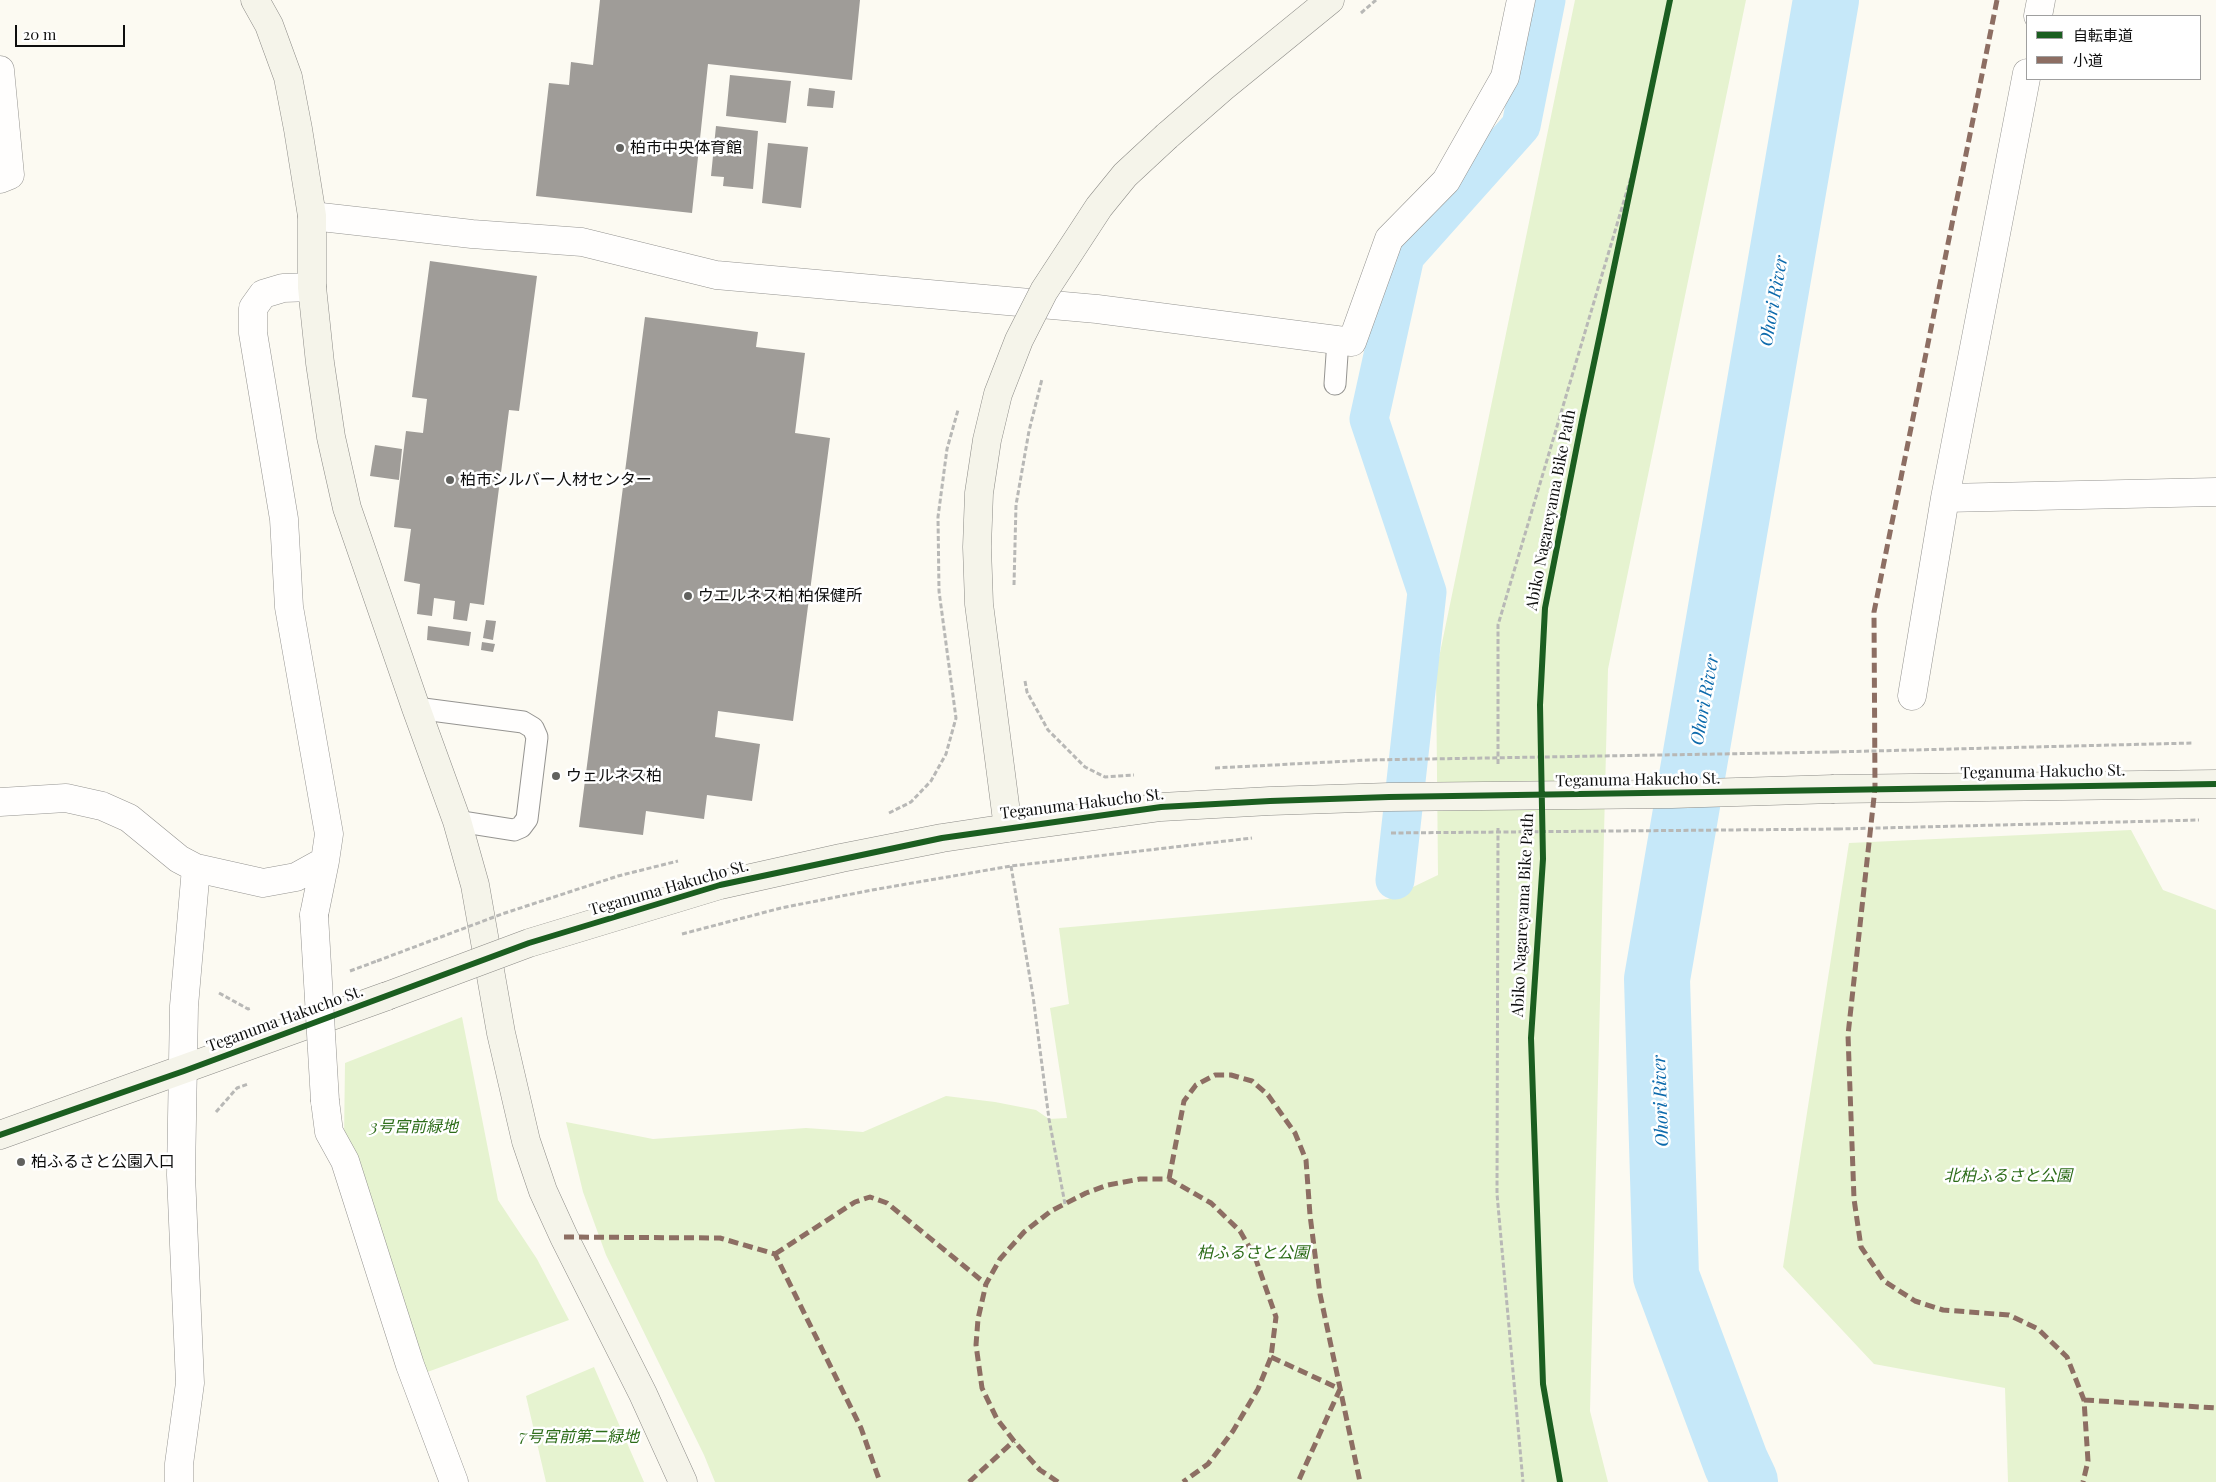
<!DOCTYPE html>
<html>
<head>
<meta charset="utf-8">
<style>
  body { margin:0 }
  #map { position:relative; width:2216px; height:1482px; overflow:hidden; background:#fcfaf2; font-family:"Playfair Display","Noto Sans JP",serif }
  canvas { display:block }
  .legend { position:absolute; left:2026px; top:15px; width:175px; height:65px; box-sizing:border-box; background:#fff; border:1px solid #9f9f9f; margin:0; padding:6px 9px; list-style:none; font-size:15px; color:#0e0e0e }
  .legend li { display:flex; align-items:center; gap:10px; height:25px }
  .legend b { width:25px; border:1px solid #9f9f9f }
  .scale { position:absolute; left:15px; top:25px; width:110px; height:22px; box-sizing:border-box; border:2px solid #0e0e0e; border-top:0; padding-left:6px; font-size:15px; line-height:18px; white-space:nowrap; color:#0e0e0e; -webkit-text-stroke:4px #fff; paint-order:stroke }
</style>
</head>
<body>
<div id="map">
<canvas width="2216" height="1482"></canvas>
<ul class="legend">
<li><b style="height:6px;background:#1b5e20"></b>自転車道</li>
<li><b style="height:6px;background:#8d6e63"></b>小道</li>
</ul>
<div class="scale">20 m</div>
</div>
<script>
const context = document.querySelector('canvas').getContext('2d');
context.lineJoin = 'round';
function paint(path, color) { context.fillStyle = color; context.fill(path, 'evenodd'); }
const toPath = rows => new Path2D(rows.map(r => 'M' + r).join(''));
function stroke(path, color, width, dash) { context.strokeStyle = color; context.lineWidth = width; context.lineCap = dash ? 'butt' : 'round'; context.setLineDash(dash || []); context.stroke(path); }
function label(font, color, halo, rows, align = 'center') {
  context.font = font + ' "Playfair Display","Noto Sans JP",serif'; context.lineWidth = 5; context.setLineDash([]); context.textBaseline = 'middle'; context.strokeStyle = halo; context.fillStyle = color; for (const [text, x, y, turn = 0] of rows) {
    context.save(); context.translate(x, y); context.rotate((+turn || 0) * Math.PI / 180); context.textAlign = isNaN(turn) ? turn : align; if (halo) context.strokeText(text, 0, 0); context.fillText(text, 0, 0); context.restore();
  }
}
paint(toPath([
  [1575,0,1746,0,1608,669,1590,1411,1608,1482,715,1482,704,1455,606,1255,583,1192,566,1122,653,1139,806,1128,863,1132,946,1096,995,1102,1036,1110,1049,1119,1067,1118,1050,1008,1069,1004,1059,928,1388,899,1438,875,1436,672],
  [2131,830,2163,890,2216,910,2216,1482,2008,1482,2005,1388,1874,1364,1783,1267,1849,843],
  [462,1017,498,1200,537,1259,569,1320,422,1374,344,1140,345,1063],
  [594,1367,644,1482,546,1482,526,1396]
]), '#e6f3d0');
stroke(toPath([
  [1395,880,1427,592,1369,419,1405,256,1521,126,1546,0]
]), '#c6e8f9', 39);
stroke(toPath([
  [1745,1482,1736,1463,1666,1276,1657,979,1826,0]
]), '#c6e8f9', 66);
paint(toPath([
  [600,0,860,0,852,80,708,64,692,213,536,196,549,83,569,85,571,62,593,65],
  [730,75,791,81,786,123,726,116],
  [809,88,835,91,833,108,807,106],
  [716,126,758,131,753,189,723,186,724,177,711,176],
  [768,143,808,147,801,208,762,203],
  [430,261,537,276,519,411,509,410,484,605,470,603,467,621,453,619,455,601,434,598,432,616,417,614,420,584,404,581,411,529,394,527,406,431,423,433,427,399,412,397],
  [645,317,758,332,756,347,805,353,795,433,830,438,793,721,718,711,715,737,760,744,752,801,707,795,704,819,646,811,643,835,579,827],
  [375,445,402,449,399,480,370,476],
  [486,620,496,621,493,640,483,638],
  [428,626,471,632,469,646,427,640],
  [482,642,495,644,493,652,481,650]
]), '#9f9c98');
const lane = toPath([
  [1335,384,1338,340],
  [416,708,523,722,533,728,537,737,527,819,521,827,514,830,457,821]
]);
const street = toPath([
  [2038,16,2041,0],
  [0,70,10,175,0,179],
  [312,216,472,234,582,242,716,275,1097,309,1352,342,1389,239,1446,181,1505,77,1521,0],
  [1945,498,2216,492],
  [1912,696,1945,498,2027,73],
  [0,802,66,798,102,806,129,818,179,859,196,868,263,883,296,877,325,861,329,834,289,607,284,519,253,333,253,308,263,294,283,288,312,287],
  [314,915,325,861],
  [325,1101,329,1132,345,1161,410,1365,454,1482],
  [179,1482,179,1464,190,1383,181,1175,184,1006,196,868]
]);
const secondary = toPath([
  [255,0,269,25,288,77,298,129,312,216,312,287,320,363,331,437,347,508,416,708,457,821,475,885,501,1033,526,1141,543,1191,564,1237,643,1394,683,1482],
  [1167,136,1222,88,1330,0],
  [1834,789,2216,784],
  [0,1135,387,996]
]);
stroke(lane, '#959491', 23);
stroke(street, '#959491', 29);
stroke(secondary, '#8c8b87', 29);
stroke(toPath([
  [1361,13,1376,0],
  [1834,752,2192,743],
  [1498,764,1498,625,1637,157],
  [1498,828,1497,1194,1523,1482],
  [1838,829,2199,820],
  [1011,866,1033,996,1049,1119,1065,1204],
  [350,971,377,961],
  [219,993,248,1009,251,1008],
  [216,1112,237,1088,248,1084]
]), '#b8b8b6', 3, [5, 2.5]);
stroke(lane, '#fffefd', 21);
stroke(street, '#fffefd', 28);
stroke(secondary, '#f5f4ea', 28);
const streetBridge = toPath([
  [314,915,325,1101]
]);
const secondaryBridge = toPath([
  [1008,828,979,604,977,547,979,493,987,440,998,394,1019,340,1044,291,1099,207,1125,175,1167,136],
  [387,996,529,943,720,885,841,858,942,838,1008,828,1161,807,1270,801,1389,797,1672,794,1834,789]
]);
stroke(streetBridge, '#959491', 29, []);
stroke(secondaryBridge, '#8c8b87', 29, []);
stroke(toPath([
  [1014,585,1016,505,1029,431,1042,379],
  [1025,681,1027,692,1048,730,1085,767,1105,777,1134,775],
  [1215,768,1369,760,1834,752],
  [889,813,911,802,931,781,946,754,956,718,939,591,938,517,947,449,958,410],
  [1391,833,1838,829],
  [682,934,781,908,872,890,1011,866,1252,838],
  [377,961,502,914,618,876,678,861]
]), '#b8b8b6', 3, [5, 2.5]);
stroke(streetBridge, '#fffefd', 28);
stroke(secondaryBridge, '#f5f4ea', 28);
stroke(toPath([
  [1997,0,1874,612,1875,788,1848,1035,1854,1199,1861,1247,1884,1281,1915,1301,1943,1310,2009,1315,2038,1329,2067,1357,2084,1400,2088,1461,2083,1482],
  [1169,1179,1184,1101,1196,1085,1215,1075,1231,1075,1252,1081,1268,1095,1295,1133,1306,1160,1310,1215,1320,1294,1360,1482],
  [564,1237,720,1238,775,1254,861,1428,880,1482],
  [775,1254,855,1202,870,1197,887,1203,986,1284],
  [1271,1357,1340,1389,1298,1482],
  [2084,1400,2216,1408],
  [969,1482,1014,1441],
  [1058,1482,1040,1470,1014,1441,997,1419,982,1388,976,1345,978,1319,986,1284,1000,1259,1024,1232,1051,1211,1086,1193,1108,1185,1140,1179,1169,1179,1211,1203,1240,1231,1255,1257,1276,1317,1271,1357,1258,1389,1233,1431,1208,1464,1183,1482]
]), '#8d6e63', 5, [10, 5]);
stroke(toPath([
  [0,1135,184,1071,529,943,720,885,942,838,1161,807,1270,801,1389,797,2216,784],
  [1560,1482,1543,1384,1531,1038,1543,859,1540,705,1545,608,1582,420,1670,0]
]), '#1b5e20', 6);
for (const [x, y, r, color] of [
  [620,148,5,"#61615e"],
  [450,480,5,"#61615e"],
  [688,596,5,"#61615e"],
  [556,776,5,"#61615e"],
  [21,1162,5,"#61615e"]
]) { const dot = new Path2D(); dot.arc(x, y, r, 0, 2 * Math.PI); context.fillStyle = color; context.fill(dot); stroke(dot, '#fff', 2); }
label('16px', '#0e0e0e', '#fff', [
  ["柏市中央体育館",630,148],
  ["柏市シルバー人材センター",460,480],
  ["ウエルネス柏 柏保健所",698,596],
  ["ウェルネス柏",566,776],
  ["柏ふるさと公園入口",31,1162]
], 'left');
label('16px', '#0e0e0e', '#fff', [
  ["Abiko Nagareyama Bike Path",1551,510,-79],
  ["Teganuma Hakucho St.",2043,772,-1],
  ["Teganuma Hakucho St.",1638,780,-1],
  ["Teganuma Hakucho St.",1082,804,-7],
  ["Teganuma Hakucho St.",669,888,-16],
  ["Abiko Nagareyama Bike Path",1523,915,-87],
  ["Teganuma Hakucho St.",285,1019,-20]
]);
label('italic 16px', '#2c6c18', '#fff', [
  ["3号宮前緑地",414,1127],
  ["北柏ふるさと公園",2008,1176],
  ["柏ふるさと公園",1253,1253],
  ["7号宮前第二緑地",579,1437]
]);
label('italic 18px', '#0c6aac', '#fff', [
  ["Ohori River",1774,301,-80],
  ["Ohori River",1705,700,-80],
  ["Ohori River",1661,1101,-92]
]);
</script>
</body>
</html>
